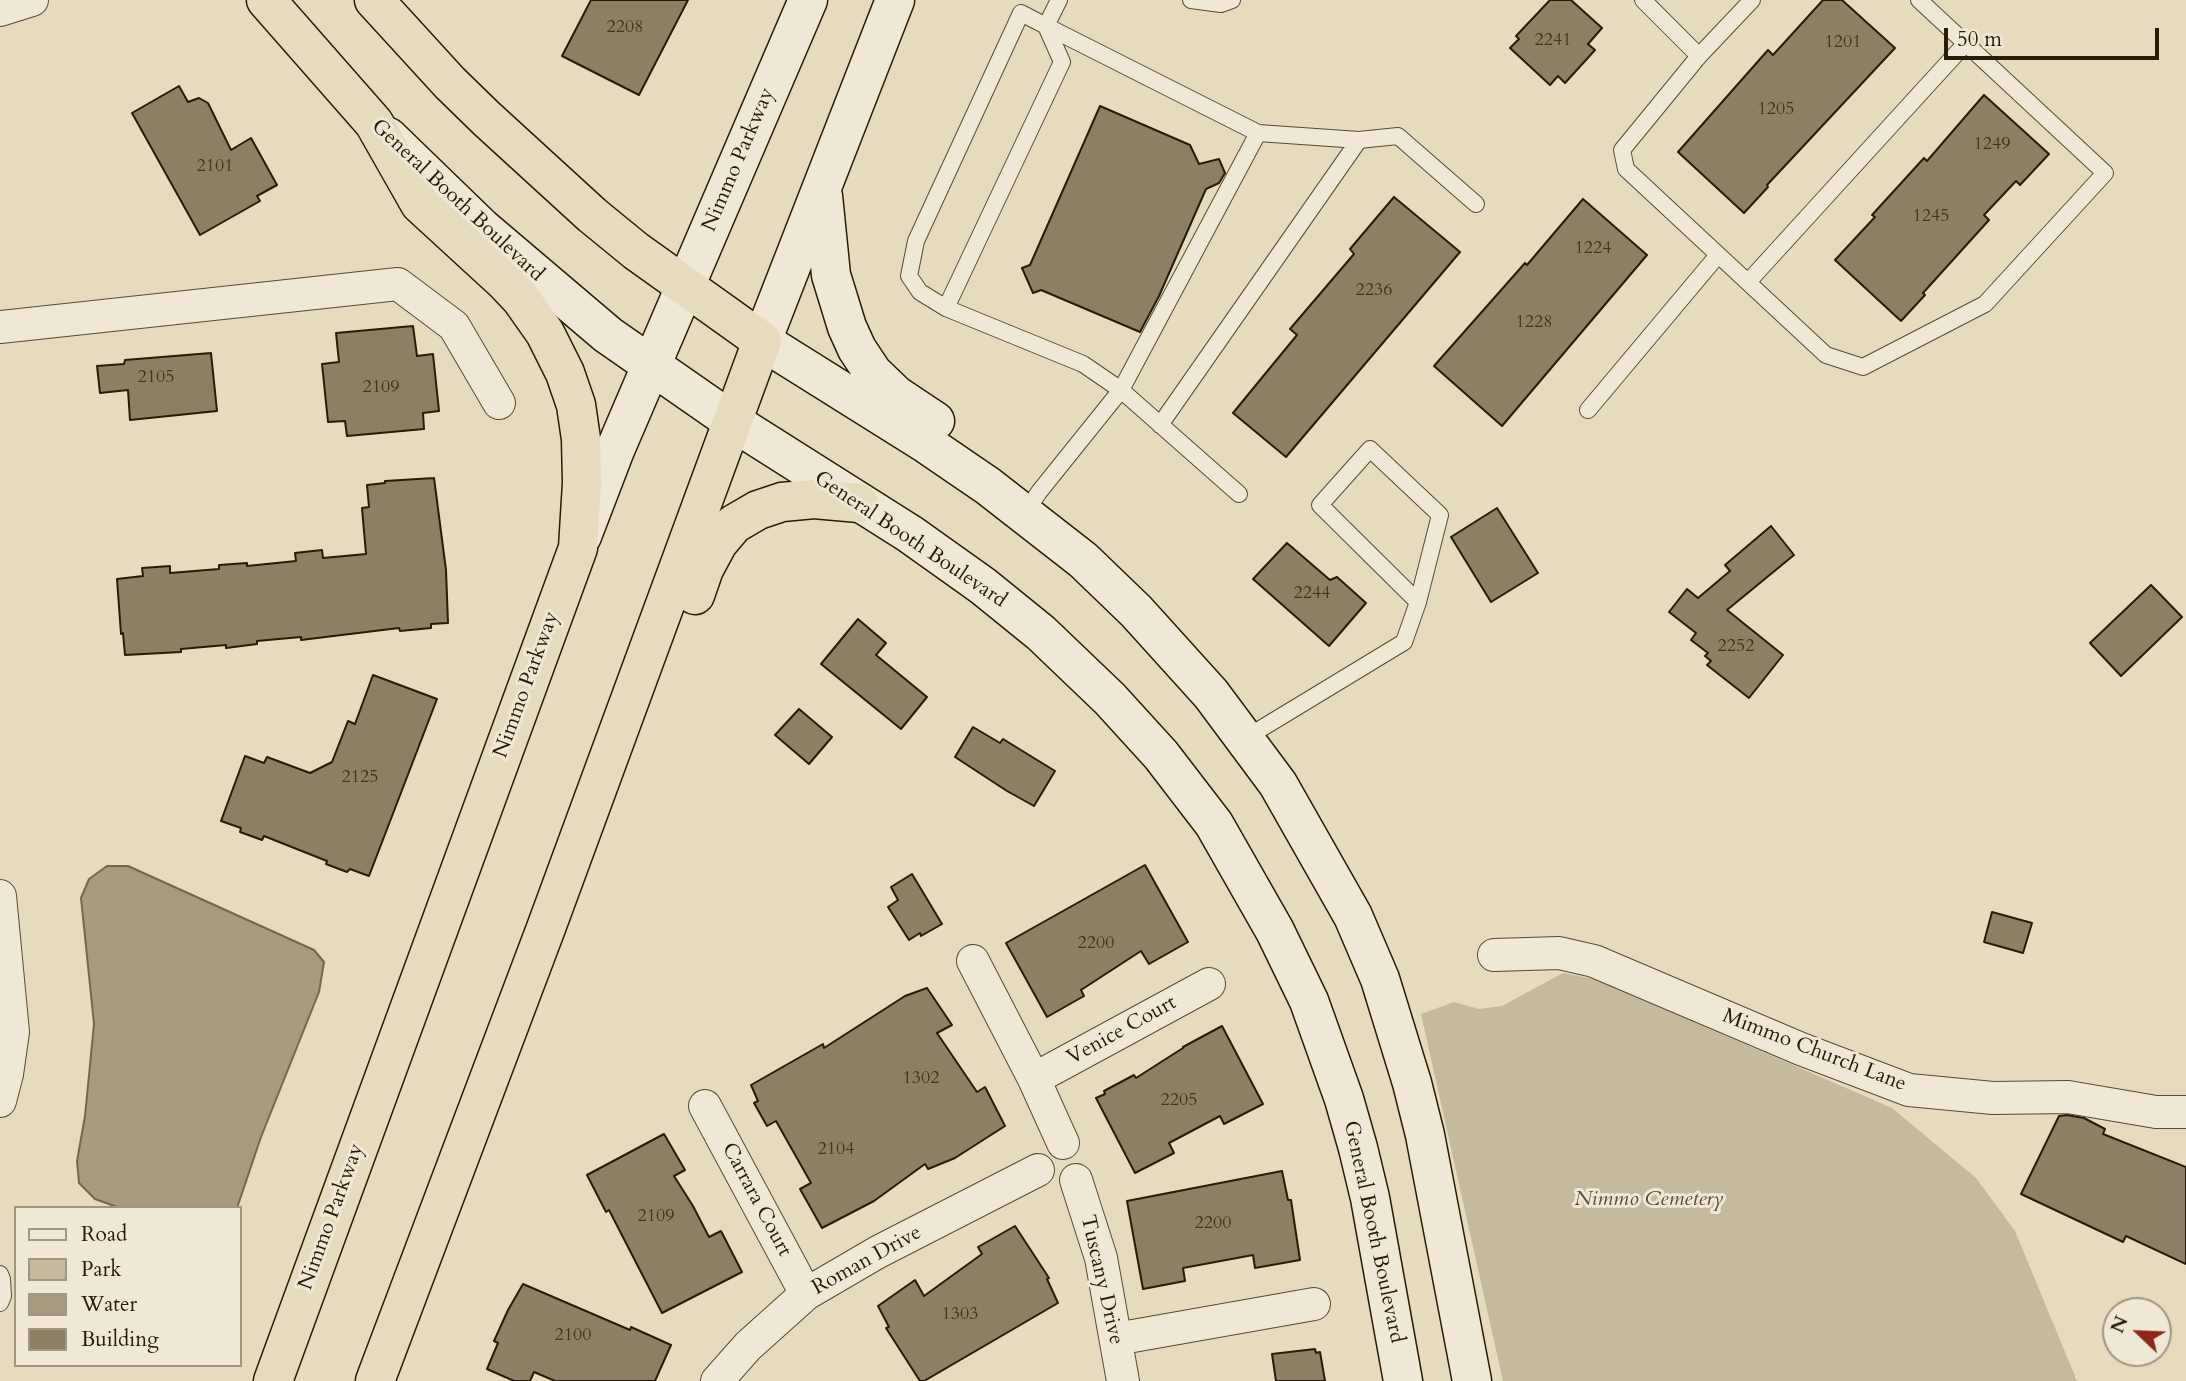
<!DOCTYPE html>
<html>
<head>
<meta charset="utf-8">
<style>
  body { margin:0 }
  #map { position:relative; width:2186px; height:1381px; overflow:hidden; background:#e6dbbd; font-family:Cardo,serif }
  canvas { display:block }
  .legend { position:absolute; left:14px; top:1206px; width:228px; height:161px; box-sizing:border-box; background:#efe8d4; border:2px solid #a09682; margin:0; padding:9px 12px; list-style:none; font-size:21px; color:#2a1b06 }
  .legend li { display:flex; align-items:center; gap:14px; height:35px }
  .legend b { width:35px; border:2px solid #a09682 }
  .north { position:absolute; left:2102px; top:1297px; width:70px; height:70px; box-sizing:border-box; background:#efe8d4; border:2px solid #a09682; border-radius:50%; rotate:293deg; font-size:19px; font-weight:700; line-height:28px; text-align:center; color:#2a1b06 }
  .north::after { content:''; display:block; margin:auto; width:24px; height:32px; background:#8f2418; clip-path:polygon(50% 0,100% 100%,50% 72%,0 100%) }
  .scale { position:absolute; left:1944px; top:28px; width:215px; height:32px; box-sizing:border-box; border:4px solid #2a1b06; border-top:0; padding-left:9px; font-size:21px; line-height:24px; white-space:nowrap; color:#2a1b06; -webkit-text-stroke:5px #efe8d4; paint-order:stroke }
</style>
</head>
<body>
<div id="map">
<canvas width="2186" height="1381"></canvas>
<ul class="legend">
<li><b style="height:9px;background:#efe8d4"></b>Road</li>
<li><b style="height:19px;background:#c6ba9e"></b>Park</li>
<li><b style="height:19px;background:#a69a7f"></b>Water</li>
<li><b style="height:19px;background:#8c7f65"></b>Building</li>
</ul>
<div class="north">N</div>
<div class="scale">50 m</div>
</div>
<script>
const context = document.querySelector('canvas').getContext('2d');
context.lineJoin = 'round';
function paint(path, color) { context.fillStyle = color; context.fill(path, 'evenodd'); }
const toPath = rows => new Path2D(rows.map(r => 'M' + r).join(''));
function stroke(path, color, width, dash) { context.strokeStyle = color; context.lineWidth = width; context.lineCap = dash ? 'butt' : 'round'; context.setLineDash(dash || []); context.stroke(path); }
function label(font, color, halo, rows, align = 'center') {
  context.font = font + ' Cardo,serif'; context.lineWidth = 6; context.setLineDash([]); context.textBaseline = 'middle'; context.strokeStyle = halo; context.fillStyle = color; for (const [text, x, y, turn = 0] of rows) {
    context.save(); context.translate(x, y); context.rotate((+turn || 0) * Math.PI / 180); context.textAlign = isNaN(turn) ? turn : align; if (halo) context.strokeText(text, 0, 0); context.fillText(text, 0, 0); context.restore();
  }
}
paint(toPath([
  [1563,973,1595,979,1892,1108,1976,1178,2015,1231,2077,1381,1503,1381,1421,1014,1454,1002,1479,1009,1502,1006]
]), '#c6ba9e');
const water = toPath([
  [107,866,128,866,314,950,324,962,319,992,261,1137,237,1208,120,1208,95,1199,79,1183,77,1161,85,1116,94,1024,81,898,89,879,107,866]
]);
paint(water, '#a69a7f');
stroke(water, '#74674f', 2);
const building = toPath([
  [591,0,688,0,639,95,562,56,591,0],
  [1550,0,1571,0,1602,28,1588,44,1595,50,1565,83,1558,76,1550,85,1510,48,1519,39,1516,36,1550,0],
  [1823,0,1842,0,1895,48,1767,185,1768,187,1744,213,1678,152,1768,50,1773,55,1823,0],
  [179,86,188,102,199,98,208,103,231,150,251,138,277,185,257,196,260,201,200,235,132,113,179,86],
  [1984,95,2049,154,2020,185,2016,181,1984,215,1989,220,1923,293,1925,295,1901,321,1835,260,1875,217,1872,215,1924,158,1927,161,1984,95],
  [1100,106,1190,145,1199,164,1219,159,1225,173,1219,183,1206,189,1159,296,1140,332,1041,290,1033,293,1022,268,1030,265,1100,106],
  [1394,197,1460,252,1286,457,1233,413,1297,335,1290,329,1354,254,1350,249,1394,197],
  [1583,199,1647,255,1502,426,1434,366,1525,263,1527,265,1583,199],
  [413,326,417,356,433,354,439,411,423,413,424,429,347,436,345,421,328,422,322,364,339,362,336,333,413,326],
  [211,353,217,411,130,420,128,390,100,393,97,366,124,364,125,360,211,353],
  [434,478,446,570,448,623,431,624,431,628,400,631,399,628,301,640,301,637,257,641,257,644,226,648,226,645,181,649,181,652,125,655,123,633,121,634,117,579,143,576,142,568,170,566,170,573,219,569,219,565,247,563,247,566,296,561,295,553,322,550,323,558,366,554,362,508,369,507,367,485,385,483,385,481,434,478],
  [1497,508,1538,573,1491,602,1451,537,1497,508],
  [1771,526,1794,555,1727,610,1783,655,1749,698,1707,665,1711,661,1705,656,1708,653,1691,640,1696,633,1669,612,1687,589,1698,598,1730,571,1725,565,1771,526],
  [1287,543,1330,580,1337,577,1366,603,1329,646,1253,579,1287,543],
  [2151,585,2182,617,2121,676,2090,643,2151,585],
  [858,619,886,643,876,655,927,697,901,729,821,664,858,619],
  [373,675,437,699,369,876,350,869,347,872,326,864,327,861,264,836,262,840,240,832,241,828,221,821,245,756,264,763,267,757,310,773,332,762,348,721,355,724,373,675],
  [799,709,832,737,809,764,775,735,799,709],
  [973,727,1000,743,1003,739,1055,771,1034,806,1007,791,955,757,973,727],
  [1145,865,1188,942,1149,964,1141,951,1081,990,1084,996,1047,1017,1006,943,1145,865],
  [912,874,942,924,921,936,920,933,909,940,888,907,898,900,891,887,912,874],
  [1992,912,2032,923,2023,953,1984,942,1992,912],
  [927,988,952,1025,937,1033,977,1092,985,1087,1005,1126,955,1158,928,1169,925,1164,874,1201,822,1228,800,1189,811,1183,776,1121,767,1126,754,1103,758,1101,751,1085,823,1044,824,1048,905,996,927,988],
  [1222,1026,1263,1104,1224,1124,1220,1116,1169,1143,1174,1153,1135,1173,1096,1098,1105,1094,1104,1091,1134,1075,1136,1078,1183,1048,1183,1047,1222,1026],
  [2067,1115,2084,1118,2105,1129,2103,1134,2186,1167,2186,1264,2126,1236,2123,1242,2021,1194,2059,1116,2067,1115],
  [664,1134,685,1170,674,1176,693,1206,709,1237,721,1231,742,1272,662,1313,609,1210,606,1212,587,1175,664,1134],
  [1282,1171,1288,1200,1291,1200,1300,1260,1255,1268,1253,1255,1183,1268,1185,1281,1143,1289,1127,1201,1282,1171],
  [1015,1226,1049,1278,1047,1279,1058,1303,924,1381,920,1381,886,1328,889,1327,878,1306,915,1280,924,1296,982,1254,978,1247,1015,1226],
  [523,1284,630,1330,631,1327,671,1345,655,1381,555,1381,534,1372,530,1381,514,1381,487,1369,498,1343,494,1341,508,1310,523,1284],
  [1315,1349,1316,1353,1320,1352,1325,1381,1276,1381,1272,1354,1315,1349]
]);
paint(building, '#8c7f65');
stroke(building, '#2a1b06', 2);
const lane = toPath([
  [1191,0,1221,4,1232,0],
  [1643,0,1699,56],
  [1752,0,1699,56,1622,150,1626,169,1826,355,1863,367,1985,304,2105,173,1919,0],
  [1046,26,1059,0],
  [1258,133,1359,140,1398,136,1476,204],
  [1748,282,1966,43],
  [946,308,1062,62,1046,26,1021,13,916,241,909,276,920,292,946,308,1083,364,1121,390,1258,133,1046,26],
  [1588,410,1718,255],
  [1160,425,1359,140],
  [1025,513,1039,492,1121,390,1239,494],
  [1244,739,1404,642,1418,602,1320,505,1370,449,1440,515,1418,602],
  [0,1274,2,1279,3,1296,0,1303]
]);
const street = toPath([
  [0,10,32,0],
  [0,327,398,284,454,326,499,403],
  [0,896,13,1032,7,1074,0,1101],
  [1494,955,1559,953,1594,961,1801,1049,1909,1090,1993,1098,2068,1097,2156,1112,2186,1112],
  [973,961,1034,1079,1063,1143],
  [1034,1079,1209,984],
  [705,1106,806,1294],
  [1076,1180,1101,1258,1123,1381],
  [1116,1339,1314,1304],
  [717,1381,748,1346,806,1294,878,1252,1038,1170]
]);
const secondary = toPath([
  [895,0,762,341,928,445,988,486,1083,560,1136,611,1211,694,1278,784,1353,916,1380,979,1412,1083,1425,1135,1472,1381],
  [388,137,482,228,608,335,733,422,910,534,983,586,1041,633,1110,699,1161,755,1214,824,1275,931,1309,1001,1344,1099,1358,1148,1370,1198,1403,1381],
  [823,196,831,275,847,327,857,349,873,373,896,395,935,421],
  [582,536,615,450,808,0]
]);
const highway = toPath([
  [266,0,374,123,420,204,505,282,521,299,545,333,565,373,576,405,581,439,582,483,578,548,273,1381],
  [374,0,450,83,487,119,592,215,636,251,762,341,546,928,375,1381],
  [695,595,704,569,718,543,734,524,758,510,782,502,814,499,859,503]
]);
stroke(lane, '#594b34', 18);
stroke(street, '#594b34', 34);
stroke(secondary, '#2a1b06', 41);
stroke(highway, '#2a1b06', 41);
stroke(lane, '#efe8d4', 16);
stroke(street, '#efe8d4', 32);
stroke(secondary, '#efe8d4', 38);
stroke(highway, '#e6dbbd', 38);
label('18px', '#42341e', null, [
  ["2208",625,28],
  ["2241",1553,41],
  ["1201",1843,43],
  ["1205",1776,110],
  ["1249",1992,145],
  ["2101",215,167],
  ["1245",1931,217],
  ["1224",1593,249],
  ["2236",1374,291],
  ["1228",1534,323],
  ["2105",156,378],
  ["2109",381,388],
  ["2244",1312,594],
  ["2252",1736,647],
  ["2125",360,778],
  ["2200",1096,944],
  ["1302",921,1079],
  ["2205",1179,1101],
  ["2104",836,1150],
  ["2109",656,1217],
  ["2200",1213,1224],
  ["1303",960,1315],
  ["2100",573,1336]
]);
label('21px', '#2a1b06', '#efe8d4', [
  ["Nimmo Parkway",739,160,-67],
  ["General Booth Boulevard",457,201,43],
  ["General Booth Boulevard",910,540,34],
  ["Nimmo Parkway",527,685,-70],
  ["Venice Court",1122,1031,-29],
  ["Mimmo Church Lane",1814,1051,21],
  ["Carrara Court",756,1200,62],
  ["Nimmo Parkway",332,1217,-70],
  ["General Booth Boulevard",1373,1232,78],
  ["Roman Drive",867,1261,-29],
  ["Tuscany Drive",1101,1280,77]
]);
label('italic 21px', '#594b34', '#efe8d4', [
  ["Nimmo Cemetery",1649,1200]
]);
</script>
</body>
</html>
